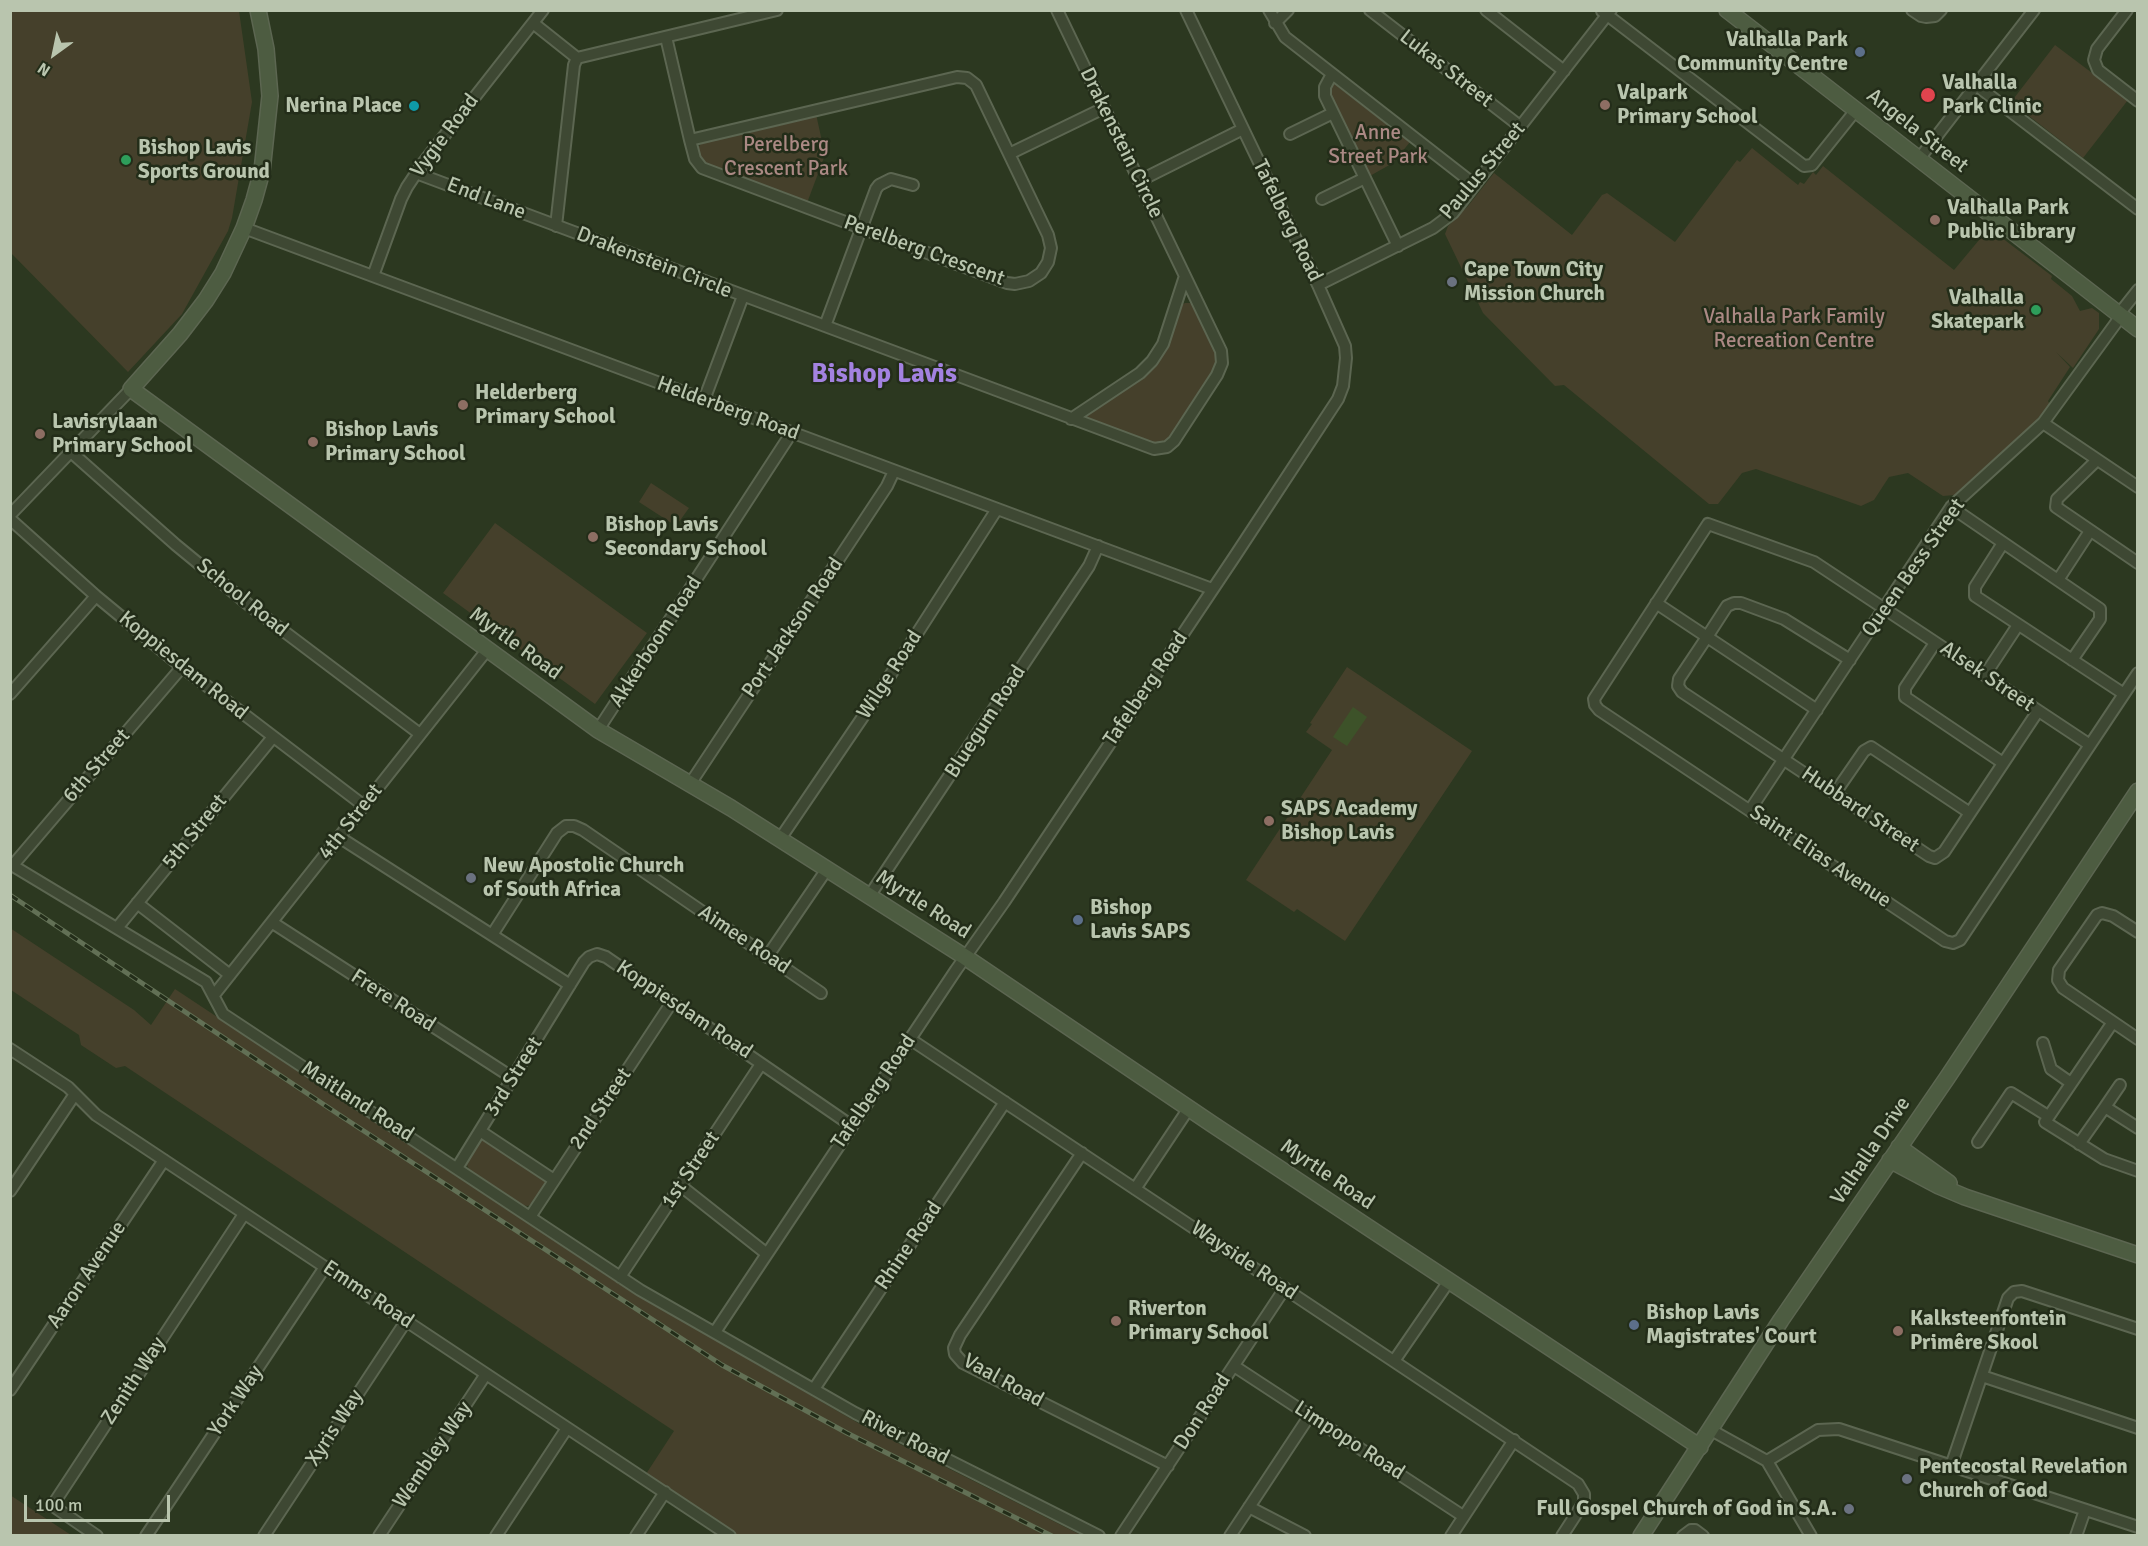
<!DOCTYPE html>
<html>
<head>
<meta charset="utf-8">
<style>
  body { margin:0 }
  #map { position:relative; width:2148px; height:1546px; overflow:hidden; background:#2c3820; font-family:Signika,sans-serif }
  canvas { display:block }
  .frame { position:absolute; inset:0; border:12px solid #b9c5ae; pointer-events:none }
  .north { position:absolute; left:24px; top:24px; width:60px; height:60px; -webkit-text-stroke:4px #232d19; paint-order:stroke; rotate:213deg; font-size:16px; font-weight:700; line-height:24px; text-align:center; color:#b9c5ae }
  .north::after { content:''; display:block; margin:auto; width:21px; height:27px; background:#b9c5ae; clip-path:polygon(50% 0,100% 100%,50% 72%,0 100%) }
  .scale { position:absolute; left:24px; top:1495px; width:146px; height:27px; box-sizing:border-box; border:3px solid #b9c5ae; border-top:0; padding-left:8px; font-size:18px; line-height:21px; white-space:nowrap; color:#b9c5ae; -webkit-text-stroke:4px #232d19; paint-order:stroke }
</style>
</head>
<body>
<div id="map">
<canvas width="2148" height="1546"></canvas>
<div class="frame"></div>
<div class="north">N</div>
<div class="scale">100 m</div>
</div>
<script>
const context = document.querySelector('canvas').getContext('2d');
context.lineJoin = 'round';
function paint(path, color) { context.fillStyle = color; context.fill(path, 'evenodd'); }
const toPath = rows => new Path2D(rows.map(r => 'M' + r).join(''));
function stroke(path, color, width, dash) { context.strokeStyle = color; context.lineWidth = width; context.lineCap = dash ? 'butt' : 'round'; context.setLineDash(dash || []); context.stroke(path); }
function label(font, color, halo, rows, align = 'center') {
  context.font = font + ' Signika,sans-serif'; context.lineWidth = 5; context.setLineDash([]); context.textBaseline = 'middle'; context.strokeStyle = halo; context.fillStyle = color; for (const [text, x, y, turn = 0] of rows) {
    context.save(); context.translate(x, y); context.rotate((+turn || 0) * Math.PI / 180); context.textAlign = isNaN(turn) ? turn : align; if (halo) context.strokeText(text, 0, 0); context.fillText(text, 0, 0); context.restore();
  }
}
paint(toPath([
  [10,11,239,11,252,102,232,218,228,231,182,314,128,372,11,253],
  [2055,45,2128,100,2083,158,2011,102],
  [1333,83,1410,142,1393,163,1368,177,1328,90],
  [816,114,825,155,807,203,700,162,697,149,703,141],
  [1752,148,1798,185,1800,182,1804,184,1813,172,1816,175,1823,166,1954,270,1989,228,2052,276,2051,279,2072,296,2080,311,2092,308,2099,313,2099,329,2073,368,2056,352,2070,367,2048,401,2050,405,2024,434,1955,495,1943,496,1908,473,1889,477,1874,500,1861,506,1756,469,1742,473,1718,504,1709,504,1564,385,1555,386,1483,313,1445,234,1448,226,1468,206,1494,173,1572,235,1602,195,1607,193,1675,242,1737,160,1740,162],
  [1185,303,1190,303,1194,306,1218,359,1216,368,1169,439,1156,445,1087,419,1087,415,1140,378,1180,306],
  [651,483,689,508,676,526,639,502],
  [495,523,647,633,595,704,443,593],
  [1347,667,1472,751,1345,941,1297,909,1294,912,1246,880,1332,750,1306,732,1312,724,1310,723],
  [10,928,134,1010,151,1025,175,989,618,1283,858,1423,1081,1535,738,1535,646,1474,674,1431,125,1066,116,1068,81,1045,79,1035,11,990],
  [481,1138,546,1178,547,1182,533,1203,528,1206,521,1205,470,1171,467,1165,468,1159],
  [10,1495,36,1512,71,1535,11,1535]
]), '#45402b');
paint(toPath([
  [1353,707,1367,717,1347,746,1333,737]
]), '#3d5229');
const street = toPath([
  [1057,10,1185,276,1163,344,1152,361,1140,373,1071,419],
  [1269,10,1285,37,1475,185],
  [1370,10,1521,127],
  [1486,10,1564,71],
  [1912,10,1921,16,1926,17,1935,16,1941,10],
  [2127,10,2097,49,2094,60,2098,70,2138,101],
  [1602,11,1804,166,1812,165,1856,110],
  [533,23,577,58],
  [1275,23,1288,10],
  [666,37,690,140,695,159,702,168,1007,283,1015,284,1029,281,1041,273,1048,262,1051,248,1048,235,976,85,967,78,957,77,690,140],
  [577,58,777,10],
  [1332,74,1325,87,1325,96,1398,246],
  [1976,85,2138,209],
  [1290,134,1333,113],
  [1009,154,1104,108],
  [1919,159,2034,10],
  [416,173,1154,449,1167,447,1174,441,1217,375,1222,363,1221,351,1185,276],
  [1139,181,1243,129],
  [1322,199,1365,178],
  [556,226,574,65,577,58],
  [244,228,1212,589],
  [373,276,401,199,407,187,423,163,543,10],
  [1318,285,1433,228,1453,213,1611,10],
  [2119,314,2138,290],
  [825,326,876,189,879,185,891,179,913,185],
  [704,400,743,296],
  [2043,423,2138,487],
  [71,452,176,545,249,605,420,734],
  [2097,460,2057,499,2056,507,2138,563],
  [1951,507,2100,609,2100,619,2072,660],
  [10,515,131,389],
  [10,519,96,596,182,667,363,805],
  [2003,543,1975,587,1975,596,2124,694],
  [2058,580,2090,531],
  [1656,603,1817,710],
  [1935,643,1905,688,1905,697,2003,763],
  [1850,660,1784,619,1741,603,1734,603,1727,606,1707,637,1679,679,1678,686,1682,692,1929,856,1935,858,1944,852,2038,711],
  [1985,675,2018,625],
  [10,694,96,596],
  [598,730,792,432],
  [2090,745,1814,562,1708,524,1594,699,1595,705,1599,710,1945,941,1953,943,1960,940,2138,673],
  [690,784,887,486,894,471],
  [1835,793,1864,751,1871,747,1970,813],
  [1750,810,1951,507,2043,423,2121,316],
  [339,837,570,985],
  [780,839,875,699,997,509],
  [10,864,206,982,223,1014,640,1290,855,1413,1099,1536],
  [13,865,182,667],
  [870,895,1089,566,1098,546],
  [137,903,230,975],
  [273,923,513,1078],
  [117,928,273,737],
  [2138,932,2113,916,2102,913,2097,915,2059,970,2058,980,2063,988,2138,1039],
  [492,935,557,833,566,826,574,826,583,830,821,993],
  [767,957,827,869],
  [214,995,487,650],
  [2113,1022,2045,1122,2104,1159,2138,1171],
  [910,1039,1578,1484,1584,1494,1584,1502,1562,1536],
  [2043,1043,2051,1069,2071,1083],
  [10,1049,68,1087,96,1115,730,1536],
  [2105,1107,2120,1085],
  [480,1131,554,1180],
  [1978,1142,2011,1093,2048,1116],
  [2079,1144,2105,1107,2138,1128],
  [1082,1153,960,1335,954,1348,955,1354,963,1363,1168,1466],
  [457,1168,584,962,589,957,597,954,606,957,852,1126],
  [681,1186,767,1254],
  [1135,1189,1189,1108],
  [10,1191,75,1094],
  [530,1217,672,1002],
  [620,1277,761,1064],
  [715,1332,956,970,1004,902,1235,556,1338,399,1343,386,1346,358,1345,346,1318,285,1186,10],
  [1394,1361,1449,1281],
  [1234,1366,1463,1516],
  [1982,1376,2138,1428],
  [814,1389,1005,1102],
  [10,1390,164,1160],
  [1711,1430,1767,1461,1811,1536],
  [1767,1461,1818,1430,1839,1429,2138,1527],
  [1951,1466,2008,1298,2014,1292,2022,1291,2138,1329],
  [1249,1507,1305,1536],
  [97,1536,56,1508,56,1500,244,1214],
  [146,1536,325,1267],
  [264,1536,406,1321],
  [379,1536,486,1374],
  [496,1536,567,1428],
  [636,1536,665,1492],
  [1121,1536,1285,1288],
  [1230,1536,1310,1415],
  [1451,1536,1514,1440],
  [1683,1536,1691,1530,1695,1530,1703,1536],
  [2076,1536,2085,1510]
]);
const secondary = toPath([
  [258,10,266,49,270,96,262,171,254,200,244,228,223,273,206,300,180,334,131,389,598,730,731,808,965,957,1212,1124,1700,1447],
  [1727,10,2138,329],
  [1899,1147,1949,1183],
  [1890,1160,1939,1186,1965,1197,2138,1255],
  [1641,1536,1781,1320,1947,1078,2138,791]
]);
stroke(street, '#5c6651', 14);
stroke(secondary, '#5c6651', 18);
stroke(street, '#3e4833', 10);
stroke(secondary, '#4d5c41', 15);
const rail = toPath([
  [10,895,344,1118,722,1365,847,1433,1052,1536]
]);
stroke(rail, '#627055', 5);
stroke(rail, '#232d19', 3, [9]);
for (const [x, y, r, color] of [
  [1860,52,6,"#5c6f8a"],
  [1928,95,8,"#e0444e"],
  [1605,105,6,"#8d6e63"],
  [414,106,6,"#0f9aa8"],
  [126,160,6,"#2e9e5b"],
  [1935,220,6,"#8d6e63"],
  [1452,282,6,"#6b7280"],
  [2036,310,6,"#2e9e5b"],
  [463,405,6,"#8d6e63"],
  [40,434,6,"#8d6e63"],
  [313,442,6,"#8d6e63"],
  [593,537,6,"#8d6e63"],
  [1269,821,6,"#8d6e63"],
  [471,878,6,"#6b7280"],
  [1078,920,6,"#5c6f8a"],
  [1116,1321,6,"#8d6e63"],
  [1634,1325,6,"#5c6f8a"],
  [1898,1331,6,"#8d6e63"],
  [1907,1479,6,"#6b7280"],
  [1849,1509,6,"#6b7280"]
]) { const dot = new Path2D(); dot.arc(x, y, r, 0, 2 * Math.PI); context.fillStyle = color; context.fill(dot); stroke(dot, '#232d19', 2); }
label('bold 21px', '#b9c5ae', '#232d19', [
  ["Valhalla Park",1848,40,"right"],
  ["Community Centre",1848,64,"right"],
  ["Valhalla",1942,83],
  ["Park Clinic",1942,107],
  ["Valpark",1617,93],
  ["Primary School",1617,117],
  ["Nerina Place",402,106,"right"],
  ["Bishop Lavis",138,148],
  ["Sports Ground",138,172],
  ["Valhalla Park",1947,208],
  ["Public Library",1947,232],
  ["Cape Town City",1464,270],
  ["Mission Church",1464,294],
  ["Valhalla",2024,298,"right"],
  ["Skatepark",2024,322,"right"],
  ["Helderberg",475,393],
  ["Primary School",475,417],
  ["Lavisrylaan",52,422],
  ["Primary School",52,446],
  ["Bishop Lavis",325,430],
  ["Primary School",325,454],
  ["Bishop Lavis",605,525],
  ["Secondary School",605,549],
  ["SAPS Academy",1281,809],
  ["Bishop Lavis",1281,833],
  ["New Apostolic Church",483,866],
  ["of South Africa",483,890],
  ["Bishop",1090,908],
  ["Lavis SAPS",1090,932],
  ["Riverton",1128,1309],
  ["Primary School",1128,1333],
  ["Bishop Lavis",1646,1313],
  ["Magistrates' Court",1646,1337],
  ["Kalksteenfontein",1910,1319],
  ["Primêre Skool",1910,1343],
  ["Pentecostal Revelation",1919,1467],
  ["Church of God",1919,1491],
  ["Full Gospel Church of God in S.A.",1837,1509,"right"]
], 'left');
label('21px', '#b9c5ae', '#232d19', [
  ["Lukas Street",1446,69,38],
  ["Angela Street",1917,131,38],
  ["Vygie Road",445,136,-53],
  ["Drakenstein Circle",1121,143,64],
  ["Paulus Street",1483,171,-50],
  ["End Lane",486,199,21],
  ["Tafelberg Road",1287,221,64],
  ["Perelberg Crescent",924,251,20],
  ["Drakenstein Circle",654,263,21],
  ["Helderberg Road",728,409,20],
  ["Queen Bess Street",1914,568,-55],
  ["School Road",242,598,39],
  ["Port Jackson Road",793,628,-56],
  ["Akkerboom Road",656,642,-57],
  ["Myrtle Road",515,644,36],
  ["Koppiesdam Road",183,666,39],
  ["Wilge Road",890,675,-57],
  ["Alsek Street",1987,677,34],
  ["Tafelberg Road",1146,689,-56],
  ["Bluegum Road",986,722,-57],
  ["6th Street",97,766,-49],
  ["Hubbard Street",1860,810,34],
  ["4th Street",351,822,-52],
  ["5th Street",195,832,-51],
  ["Saint Elias Avenue",1820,857,34],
  ["Myrtle Road",923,905,33],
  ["Aimee Road",744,940,34],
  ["Frere Road",393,1001,33],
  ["Koppiesdam Road",684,1010,34],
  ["3rd Street",514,1077,-58],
  ["Tafelberg Road",874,1092,-56],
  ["Maitland Road",357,1102,33],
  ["2nd Street",601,1109,-56],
  ["Valhalla Drive",1871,1151,-56],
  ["1st Street",691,1170,-56],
  ["Myrtle Road",1327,1175,34],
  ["Rhine Road",909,1246,-56],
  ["Wayside Road",1244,1261,34],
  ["Aaron Avenue",87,1275,-56],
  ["Emms Road",368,1295,34],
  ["Zenith Way",134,1381,-57],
  ["Vaal Road",1003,1381,29],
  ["York Way",236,1401,-56],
  ["Don Road",1203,1412,-57],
  ["Xyris Way",335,1428,-57],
  ["River Road",905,1438,27],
  ["Limpopo Road",1349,1441,33],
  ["Wembley Way",433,1455,-56]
]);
label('21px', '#ab8984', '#232d19', [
  ["Anne",1378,133],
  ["Street Park",1378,157],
  ["Perelberg",786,145],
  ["Crescent Park",786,169],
  ["Valhalla Park Family",1794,317],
  ["Recreation Centre",1794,341]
]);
label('bold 27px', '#a382e0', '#232d19', [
  ["Bishop Lavis",884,375]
]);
</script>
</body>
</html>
